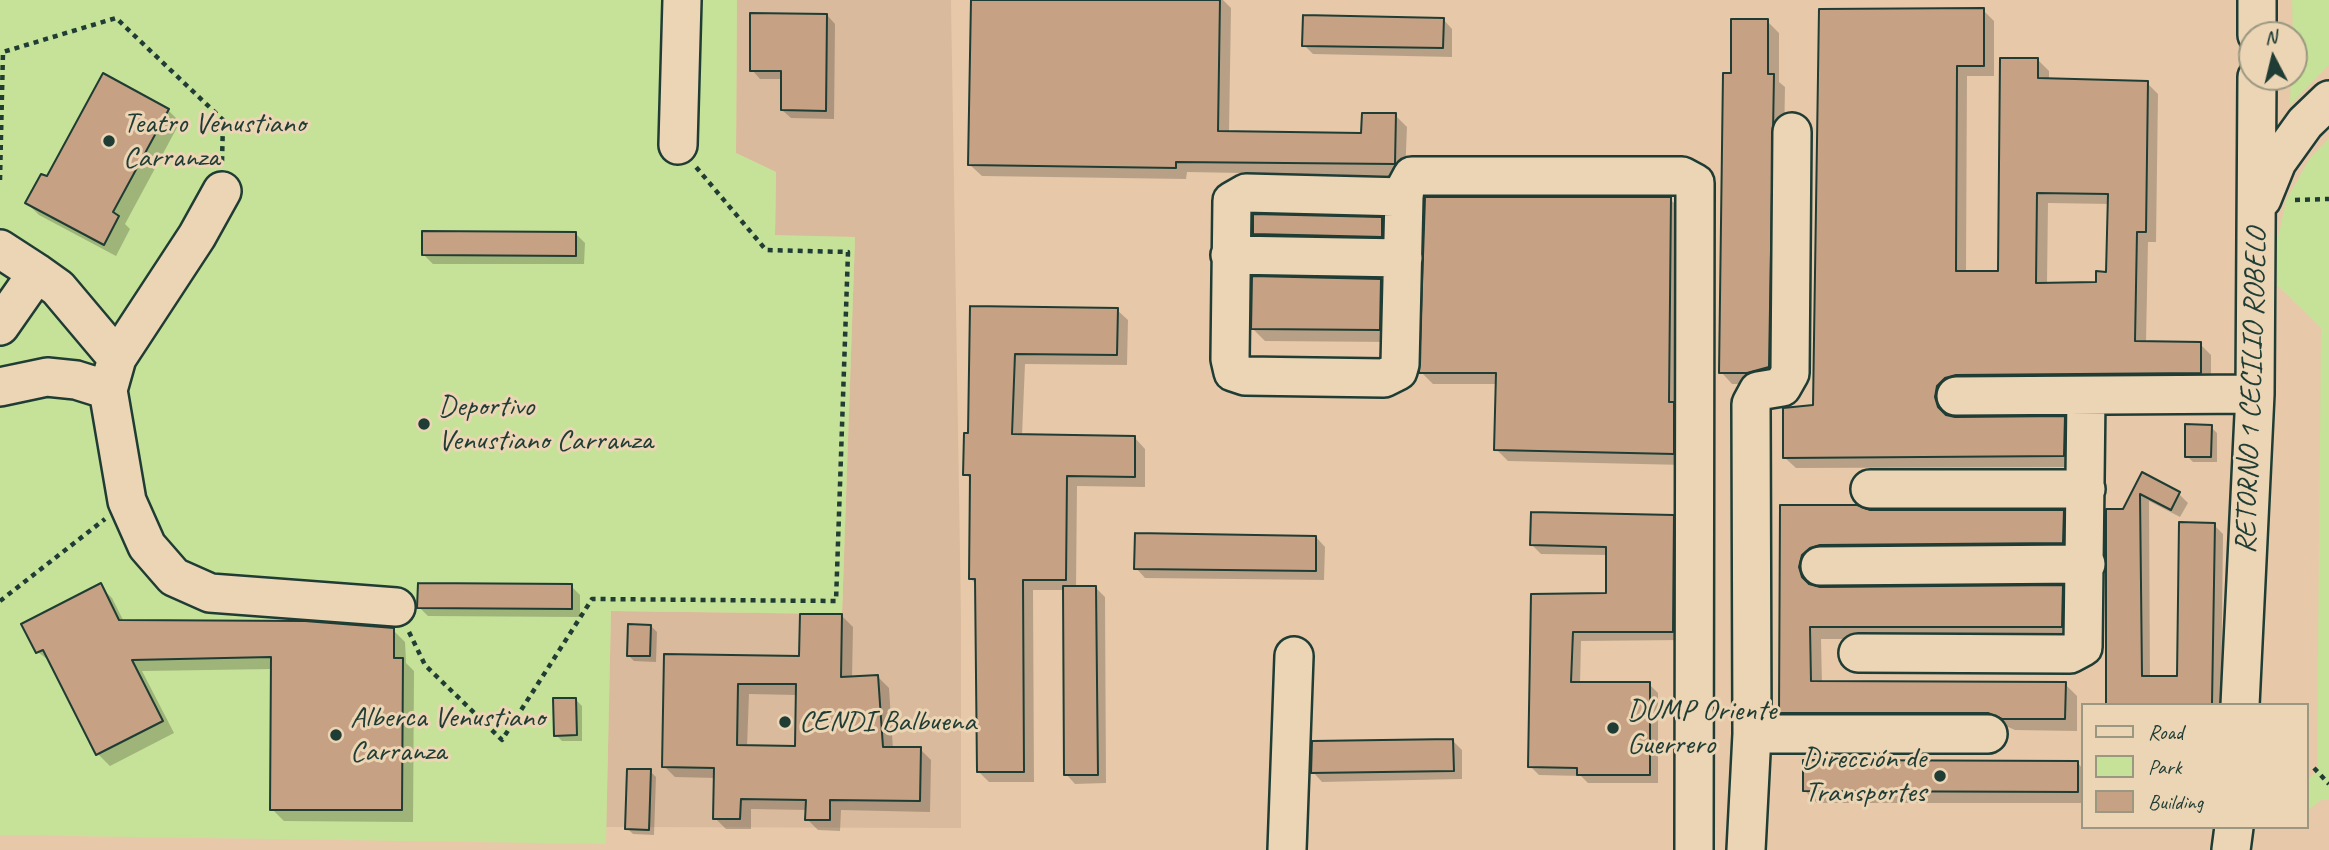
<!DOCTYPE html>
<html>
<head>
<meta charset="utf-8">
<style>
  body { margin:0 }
  #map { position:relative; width:2329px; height:850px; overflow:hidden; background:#e7c9a9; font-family:Caveat,sans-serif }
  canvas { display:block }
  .legend { position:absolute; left:2081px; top:703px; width:228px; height:126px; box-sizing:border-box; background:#ecd5b5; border:2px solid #9a9881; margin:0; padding:9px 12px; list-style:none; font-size:21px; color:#1f3d34 }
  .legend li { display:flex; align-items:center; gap:14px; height:35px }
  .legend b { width:35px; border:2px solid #9a9881 }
  .north { position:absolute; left:2238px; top:21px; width:70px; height:70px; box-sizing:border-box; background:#ecd5b5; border:2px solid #9a9881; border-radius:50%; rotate:353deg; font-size:19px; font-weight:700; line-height:28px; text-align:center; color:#1f3d34 }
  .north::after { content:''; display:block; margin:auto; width:24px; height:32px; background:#1f3d34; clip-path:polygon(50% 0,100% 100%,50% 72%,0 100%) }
</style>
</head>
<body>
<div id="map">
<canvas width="2329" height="850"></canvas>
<ul class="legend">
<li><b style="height:9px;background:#ecd5b5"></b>Road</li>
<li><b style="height:19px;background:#c6e198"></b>Park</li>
<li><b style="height:19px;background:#c7a183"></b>Building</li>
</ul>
<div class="north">N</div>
</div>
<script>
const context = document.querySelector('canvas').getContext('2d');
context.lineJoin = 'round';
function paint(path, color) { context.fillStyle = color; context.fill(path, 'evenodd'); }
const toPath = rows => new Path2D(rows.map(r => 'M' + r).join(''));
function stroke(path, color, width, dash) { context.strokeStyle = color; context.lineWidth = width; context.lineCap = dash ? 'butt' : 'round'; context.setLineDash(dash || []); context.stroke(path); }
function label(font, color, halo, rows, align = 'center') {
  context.font = font + ' Caveat,sans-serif'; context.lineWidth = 6; context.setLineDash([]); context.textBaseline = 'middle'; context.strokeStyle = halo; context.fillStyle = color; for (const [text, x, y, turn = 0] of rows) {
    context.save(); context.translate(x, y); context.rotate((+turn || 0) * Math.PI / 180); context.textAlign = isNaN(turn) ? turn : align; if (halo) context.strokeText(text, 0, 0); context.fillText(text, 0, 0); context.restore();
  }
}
paint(toPath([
  [737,0,951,0,961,616,961,828,606,827,611,611,842,614,855,237,775,236,776,172,736,153]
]), '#d9ba9c');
paint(toPath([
  [0,0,737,0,736,153,776,172,775,235,855,237,842,614,611,611,606,844,0,835],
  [2292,0,2329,0,2329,65,2290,105,2291,77,2294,77],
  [2329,138,2329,800,2321,800,2306,812,2306,781,2317,771,2321,328,2278,286,2278,238,2286,200,2310,158]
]), '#c6e198');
paint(toPath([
  [973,0,1223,0,1231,8,1229,133,1363,134,1395,115,1407,127,1405,176,1187,172,1186,179,982,176,970,165],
  [1983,10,1994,21,1994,76,1967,76,1966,273,2000,273,2038,60,2049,71,2049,80,2147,83,2158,94,2156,242,2148,242,2146,343,2200,344,2211,355,2211,384,1945,409,1948,417,1955,419,2064,418,2075,429,2075,467,1796,468,1784,457,1815,406,1820,11],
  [2048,203,2110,204,2108,273,2098,284,2047,284],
  [827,15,835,24,834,119,791,118,782,110,783,79,760,79,752,70],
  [1443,19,1452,29,1452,57,1313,54,1304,45],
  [1767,21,1779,33,1779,82,1785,87,1780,379,1760,384,1732,384,1721,372,1733,75],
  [168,110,180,122,125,224,130,229,116,256,39,215,27,203,48,179],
  [1670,199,1682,211,1685,465,1508,461,1496,449,1497,384,1433,384,1421,372],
  [1382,219,1391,228,1391,245,1264,243,1254,234],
  [575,233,585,243,584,264,433,264,424,255],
  [1380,280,1392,292,1391,342,1265,341,1253,329],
  [972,308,1117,310,1128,320,1127,365,1025,364,1022,436,1135,438,1145,449,1145,487,1077,486,1076,588,1096,588,1105,597,1106,783,1075,784,1066,774,1064,590,1033,590,1034,782,989,782,978,771,977,585,970,578,972,480,965,474,969,435],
  [2211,427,2217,433,2217,462,2193,462,2187,456],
  [2143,475,2179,494,2188,503,2180,517,2149,501,2150,678,2178,678,2214,525,2223,534,2221,705,2108,705,2124,511],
  [1781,506,1870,512,2063,512,2075,524,2075,554,1810,580,1812,587,1819,589,2062,587,2074,599,2074,639,1821,639,1822,683,2065,684,2077,696,2077,731,2015,730,2001,724,1793,724,1781,712],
  [1673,517,1682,526,1682,640,1581,641,1580,684,1649,684,1658,693,1658,783,1588,783,1581,776,1539,775,1530,766,1533,596,1608,594,1608,555,1541,554,1532,545],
  [1316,537,1325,547,1324,580,1145,578,1136,568],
  [100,586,112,598,124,622,393,630,405,642,406,663,414,671,413,822,284,821,272,809,272,669,142,671,174,733,110,766,98,754,52,663,38,652],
  [571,586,580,595,580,617,428,616,419,607],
  [842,616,853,627,852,678,878,677,889,688,893,749,920,749,931,760,930,812,841,810,840,831,818,830,807,819,807,810,751,809,751,829,726,829,715,818,716,778,675,777,664,766,666,656,801,658],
  [749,694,797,695,796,748,747,747],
  [651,626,657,632,656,662,634,661,628,655],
  [576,700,582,706,582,741,562,741,556,735],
  [1453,741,1462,750,1462,779,1322,782,1313,772],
  [2077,762,2082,768,2082,803,1817,803,1805,791],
  [650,771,656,777,654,835,633,834,627,828]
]), '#0003');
const building = toPath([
  [971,0,1220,0,1218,131,1361,133,1362,113,1396,113,1395,164,1176,162,1176,168,968,165,971,0],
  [1984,8,1984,66,1957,66,1956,271,1998,271,2000,58,2038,58,2038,78,2148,81,2146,232,2137,232,2135,341,2201,342,2201,373,1956,375,1945,378,1937,386,1935,397,1938,407,1946,415,1955,417,2065,416,2064,456,1783,458,1783,408,1813,405,1819,9,1984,8],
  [2037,193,2108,194,2106,272,2096,271,2096,282,2036,283,2037,193],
  [750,13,827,14,826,111,781,110,781,71,750,71,750,13],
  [1303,15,1444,18,1443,48,1302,46,1303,15],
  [1731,19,1768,19,1768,74,1774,74,1769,367,1747,373,1719,373,1723,73,1731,73,1731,19],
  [103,73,169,109,113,212,119,216,104,245,25,203,41,174,47,176,103,73],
  [1425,197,1671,197,1669,402,1674,402,1674,454,1494,450,1496,373,1419,373,1425,197],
  [1253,214,1382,217,1382,237,1253,234,1253,214],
  [422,231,576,232,576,256,422,255,422,231],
  [1252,276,1381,279,1380,330,1251,329,1252,276],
  [970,306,1118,308,1117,355,1015,354,1012,434,1135,436,1135,477,1067,476,1066,580,1023,580,1024,772,977,772,975,579,969,579,970,475,963,475,964,433,968,433,970,306],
  [2185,424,2212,425,2211,457,2185,457,2185,424],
  [2142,472,2180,492,2171,510,2140,494,2142,676,2177,676,2179,522,2215,523,2212,704,2106,705,2106,509,2123,509,2142,472],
  [1780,505,1857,505,1870,510,2064,510,2063,543,1820,545,1810,548,1802,555,1799,567,1802,577,1809,584,1820,587,2063,585,2062,627,1810,627,1811,681,2066,682,2065,719,2002,719,1988,713,1779,713,1780,505],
  [1531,512,1674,515,1673,632,1573,632,1571,682,1650,682,1650,775,1577,775,1577,768,1528,767,1531,594,1606,593,1606,547,1530,545,1531,512],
  [1135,533,1316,536,1316,571,1134,569,1135,533],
  [101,583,119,620,305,621,394,628,394,658,403,658,402,810,270,810,271,657,132,660,163,721,96,755,43,650,36,653,21,624,101,583],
  [418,583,572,584,572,609,417,608,418,583],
  [1063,586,1096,586,1098,775,1064,775,1063,586],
  [800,614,842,614,841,677,878,675,883,747,921,747,920,801,830,800,830,820,805,820,806,800,741,799,740,819,713,819,714,768,662,767,664,654,799,656,800,614],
  [738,684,796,684,795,746,737,745,738,684],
  [628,624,651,625,650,656,627,656,628,624],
  [553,698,576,698,577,735,554,736,553,698],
  [1453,739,1454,771,1311,773,1312,741,1453,739],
  [1803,760,2078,761,2078,792,1803,791,1803,760],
  [627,769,651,769,649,830,625,829,627,769]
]);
paint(building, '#c7a183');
stroke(building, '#1f3d34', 2);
const minor = toPath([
  [2257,0,2257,35],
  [678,145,682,0],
  [222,191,197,236,117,358,108,390,127,501,147,546,174,577,210,593,396,607],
  [1404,197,1246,193,1232,201,1230,359,1233,372,1245,376,1384,378,1398,371,1400,364,1404,197,1405,189,1412,176,1682,176,1695,183,1694,850],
  [2262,199,2277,162,2305,123,2329,100],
  [0,249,37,273],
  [1230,255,1403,258],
  [0,326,37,273,58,288,117,358],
  [0,387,47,377,76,380,108,390],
  [1956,396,2255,394],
  [1870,489,2086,489],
  [1820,566,2086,564],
  [1858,653,2070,654,2083,647,2086,396],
  [2240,705,2255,394,2257,77],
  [1752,734,1988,734],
  [1287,850,1294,656],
  [1746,850,1752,734,1751,404,1758,391,1782,387,1790,373,1792,132],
  [2231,850,2234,827]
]);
stroke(minor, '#1f3d34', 42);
stroke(toPath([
  [0,180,3,52,116,18,223,120,222,163],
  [2295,200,2329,199],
  [0,601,105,519],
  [409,632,425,665,502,740,592,599,836,601,848,252,766,250,696,167],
  [2314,768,2329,784]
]), '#1f3d34', 4.5, [5, 5]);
stroke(minor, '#ecd5b5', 37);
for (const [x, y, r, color] of [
  [109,141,7,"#1f3d34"],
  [424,424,7,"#1f3d34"],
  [785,722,7,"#1f3d34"],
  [1613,728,7,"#1f3d34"],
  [336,735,7,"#1f3d34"],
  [1940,776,7,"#1f3d34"]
]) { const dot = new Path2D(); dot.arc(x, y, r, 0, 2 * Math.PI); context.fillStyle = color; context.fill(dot); stroke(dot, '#ecd5b5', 2.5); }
label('30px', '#1f3d34', '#ecd5b5', [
  ["Teatro Venustiano",123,124],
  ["Carranza",123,158],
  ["Deportivo",438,407],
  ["Venustiano Carranza",438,441],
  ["DUMP Oriente",1627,711],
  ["Guerrero",1627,745],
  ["Alberca Venustiano",350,718],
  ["Carranza",350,752],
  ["CENDI Balbuena",799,722],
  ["Dirección de",1926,759,"right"],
  ["Transportes",1926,793,"right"]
], 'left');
label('30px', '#1f3d34', '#ecd5b5', [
  ["RETORNO 1 CECILIO ROBELO",2252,391,-88]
]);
</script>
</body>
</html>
